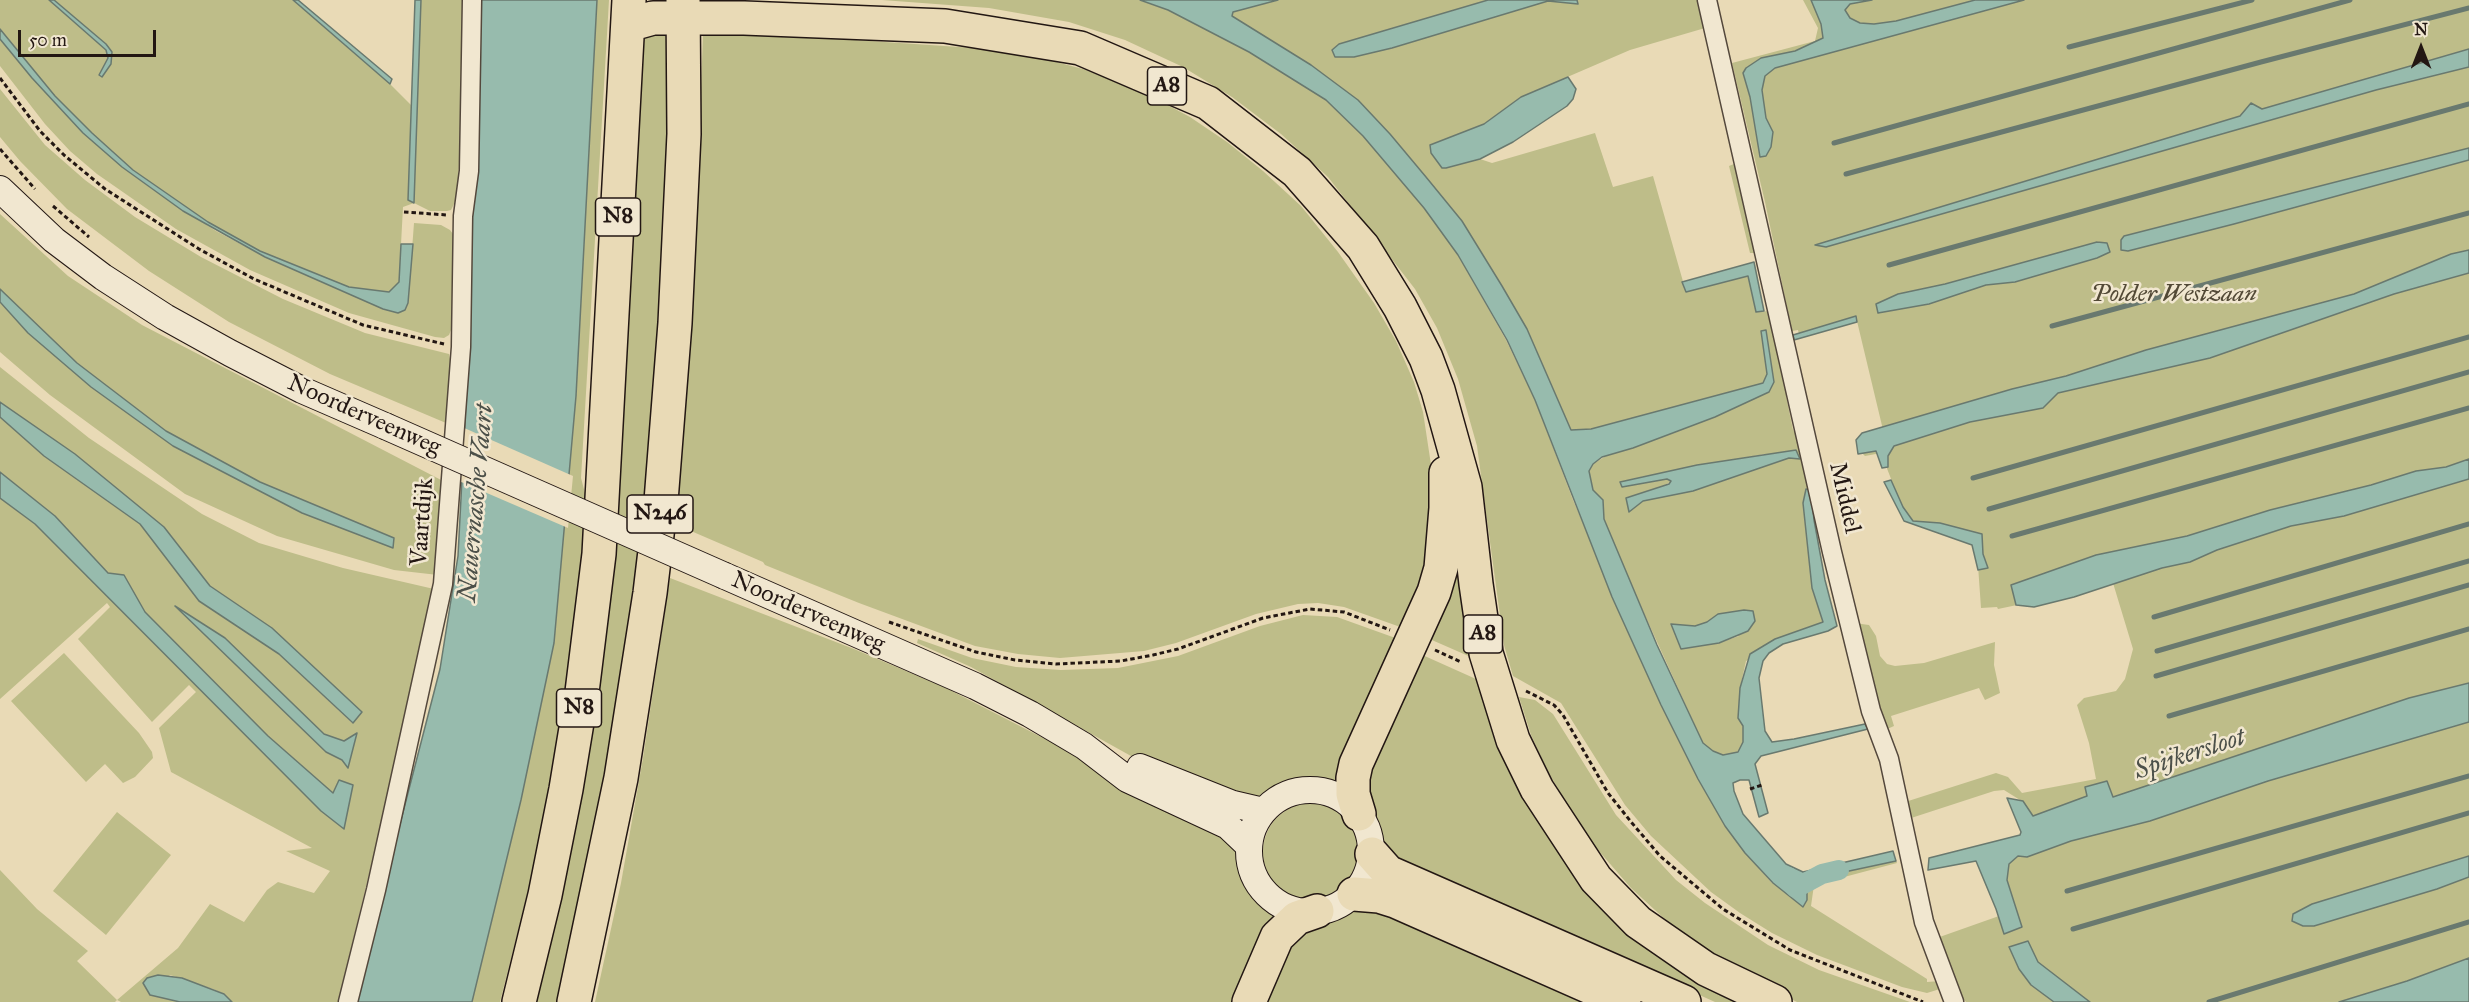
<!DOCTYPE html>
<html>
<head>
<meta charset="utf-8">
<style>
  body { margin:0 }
  #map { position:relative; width:2469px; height:1002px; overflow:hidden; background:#e9dab6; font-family:"IM FELL Great Primer",serif }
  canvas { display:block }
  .north { position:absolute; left:2391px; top:18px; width:60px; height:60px; -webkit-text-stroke:4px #f1e7d0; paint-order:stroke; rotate:0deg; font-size:16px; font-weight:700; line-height:24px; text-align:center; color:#231713 }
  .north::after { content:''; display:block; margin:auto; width:21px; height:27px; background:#231713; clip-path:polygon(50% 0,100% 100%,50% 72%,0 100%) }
  .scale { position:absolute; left:18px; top:30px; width:138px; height:27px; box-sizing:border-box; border:3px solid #231713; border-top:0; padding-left:8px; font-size:18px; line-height:21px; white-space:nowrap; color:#231713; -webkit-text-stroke:4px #f1e7d0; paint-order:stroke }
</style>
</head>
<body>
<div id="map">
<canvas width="2469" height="1002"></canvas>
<div class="north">N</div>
<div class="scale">50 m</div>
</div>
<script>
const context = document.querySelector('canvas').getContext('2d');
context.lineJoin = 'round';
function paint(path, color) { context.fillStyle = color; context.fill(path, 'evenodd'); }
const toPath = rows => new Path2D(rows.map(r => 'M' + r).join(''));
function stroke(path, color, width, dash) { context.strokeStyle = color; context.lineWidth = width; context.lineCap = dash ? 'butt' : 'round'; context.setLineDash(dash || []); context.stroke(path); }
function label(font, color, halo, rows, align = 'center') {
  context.font = font + ' "IM FELL Great Primer",serif'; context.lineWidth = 5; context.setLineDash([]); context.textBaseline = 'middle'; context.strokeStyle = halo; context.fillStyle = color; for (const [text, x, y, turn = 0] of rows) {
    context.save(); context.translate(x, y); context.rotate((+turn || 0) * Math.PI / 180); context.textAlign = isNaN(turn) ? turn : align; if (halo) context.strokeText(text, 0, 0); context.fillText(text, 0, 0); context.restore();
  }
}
paint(toPath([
  [0,0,49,0,106,50,108,58,100,75,111,64,106,44,54,0,293,0,390,84,412,106,408,200,413,202,421,0,464,0,458,192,455,202,451,210,447,211,430,211,414,203,403,207,399,282,389,292,349,287,260,251,208,222,177,201,133,170,92,133,55,96,0,29],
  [597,0,609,0,581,478,586,497,581,574,566,690,548,812,500,1002,472,1002,521,800,554,643,576,396],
  [882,0,1139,0,1168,10,1249,52,1326,100,1363,136,1424,208,1458,255,1506,340,1535,400,1573,500,1661,705,1698,779,1725,826,1745,853,1772,883,1808,892,1806,880,1896,861,1897,863,1814,885,1811,906,1927,979,1927,982,1940,981,1943,988,1927,993,1902,987,1817,955,1772,933,1740,913,1711,892,1651,836,1625,805,1561,703,1513,676,1504,645,1477,446,1458,379,1437,328,1415,289,1328,177,1281,134,1232,97,1183,67,1125,40,1069,22,989,8],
  [1279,0,1488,0,1339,44,1335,57,1354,57,1392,48,1548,1,1577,4,1577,0,1698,0,1705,28,1630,50,1521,97,1484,124,1431,153,1442,168,1446,168,1480,159,1492,163,1595,133,1613,187,1653,176,1686,292,1748,276,1756,312,1770,311,1786,380,1786,396,1793,430,1802,439,1811,490,1806,489,1803,503,1812,588,1823,622,1746,661,1740,688,1744,734,1743,742,1738,752,1723,755,1713,752,1703,743,1628,578,1604,519,1603,500,1593,490,1589,471,1593,464,1609,454,1633,448,1715,417,1769,392,1774,382,1766,330,1761,331,1767,374,1763,383,1591,429,1571,430,1527,329,1502,286,1462,221,1426,177,1390,134,1311,65,1232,16,1233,12],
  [1765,454,1799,458,1789,458,1693,491,1643,501,1671,481,1667,479,1622,487,1641,477],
  [1718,614,1739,636,1719,643,1681,649,1672,625,1695,626,1707,622],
  [1803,0,2469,0,2469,1002,1966,1002,1957,992,1934,939,1999,916,1982,876,1976,854,2025,835,2020,800,2004,790,1994,791,1905,820,1902,803,1996,773,2008,777,2022,793,2096,779,2089,743,2077,705,2084,698,2116,691,2125,679,2133,649,2113,583,2074,597,2034,607,2017,605,1998,609,1997,607,1981,608,1977,551,1971,537,1907,520,1881,453,1865,456,1860,451,1884,434,1856,317,1799,334,1798,330,1792,331,1765,202,1732,63,1815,41,1818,28],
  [670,25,665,256,640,563,590,871,562,1002,533,1002,548,941,638,48,648,35],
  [736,32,974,48,1033,56,1083,69,1143,92,1190,117,1227,142,1263,171,1301,206,1338,252,1374,303,1396,341,1414,382,1423,412,1433,478,1433,541,1406,629,1344,607,1318,603,1298,604,1256,614,1176,643,1144,651,1060,658,1018,654,975,646,859,603,765,565,763,562,677,525,694,285,703,34],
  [0,39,32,78,83,133,149,187,216,231,265,257,383,309,398,313,408,303,414,223,441,225,450,230,453,234,454,313,453,325,449,335,444,338,435,337,349,313,250,270,176,229,97,174,70,151,45,124,0,66],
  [0,89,45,145,85,180,135,217,201,257,283,299,365,333,449,354,451,363,446,423,330,374,229,322,149,271,67,209,20,161,0,137],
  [1739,162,1759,253,1750,253,1729,166],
  [0,214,68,276,142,325,443,481,438,575,394,570,277,536,185,494,50,395,0,352],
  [0,367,89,438,202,514,259,543,343,568,434,589,413,692,338,1002,232,1002,224,994,213,989,170,975,150,995,180,1002,121,1002,117,1000,115,1002,0,1002,0,870,37,909,88,951,77,961,117,1000,178,948,210,904,244,922,267,890,278,882,314,893,330,871,286,851,312,848,171,772,159,728,196,692,189,685,152,722,78,639,110,607,107,603,0,699,0,498,35,524,344,828,352,785,333,793,268,736,145,612,124,575,108,573,55,516,0,472,0,417,44,456,140,524,199,601,279,654,352,723,362,712,272,628,210,586,164,527,75,455,0,402],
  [1456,499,1473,658,1425,637],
  [670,578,854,649,946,688,1051,742,1129,789,1224,833,1240,853,1251,890,1259,899,1280,916,1243,1002,595,1002,621,883,643,758],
  [1303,615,1337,617,1401,640,1338,787,1302,785,1289,787,1268,798,1252,801,1140,761,971,667,917,643,918,639,972,658,1016,667,1061,670,1118,668,1178,656,1260,626],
  [1854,623,1869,625,1876,636,1880,656,1887,664,1895,666,1924,663,1995,642,1994,665,2000,693,1985,700,1979,688,1891,716,1894,726,1885,730],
  [64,653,139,733,152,752,153,758,135,777,123,783,105,764,86,782,11,701],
  [1418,653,1476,679,1490,722,1519,790,1576,873,1745,1002,1715,1002,1378,850,1374,828,1368,817,1368,766],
  [1519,697,1535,700,1553,714,1616,815,1676,880,1705,903,1768,945,1819,970,1910,1002,1797,1002,1752,980,1681,934,1631,888,1585,835,1548,772,1531,735],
  '1263 852a49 49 0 1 1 98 0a49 49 0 1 1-98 0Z',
  [117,812,171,855,106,935,53,891],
  [1377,906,1600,1002,1265,1002,1293,935,1333,920,1354,909]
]), '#bebd89');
const water = toPath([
  [49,0,54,0,106,44,112,52,111,64,102,77,99,75,108,58,106,50,49,0],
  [293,0,298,0,392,79,390,84,293,0],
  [415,0,421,0,414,203,408,200,415,0],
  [480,0,597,0,576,396,554,643,521,800,472,1002,354,1002,440,669,458,556,465,421,480,0],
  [1140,0,1278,0,1233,12,1232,16,1311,65,1358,100,1390,134,1426,177,1462,221,1502,286,1527,329,1571,430,1591,429,1763,383,1767,374,1761,331,1766,330,1774,382,1769,392,1715,417,1633,448,1602,457,1593,464,1589,471,1593,490,1603,500,1604,519,1657,645,1703,743,1713,751,1723,755,1738,752,1743,742,1743,726,1738,718,1740,688,1750,654,1775,639,1823,622,1812,588,1803,503,1806,489,1811,490,1814,520,1825,580,1837,626,1828,631,1783,644,1769,653,1763,661,1759,678,1765,731,1772,742,1794,739,1865,724,1868,729,1761,756,1755,764,1768,813,1759,817,1749,780,1740,780,1733,783,1734,791,1743,814,1786,864,1803,872,1893,851,1896,861,1807,880,1807,900,1803,907,1773,883,1745,853,1725,826,1698,779,1661,705,1612,597,1535,400,1507,340,1458,255,1424,208,1363,136,1326,100,1249,52,1168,10,1140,0],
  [1488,0,1577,0,1578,4,1548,1,1392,48,1354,57,1335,57,1332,50,1339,44,1488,0],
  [1811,0,1872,0,1850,4,1845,10,1850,18,1860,23,1874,24,1896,21,1975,0,2024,0,1775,68,1765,76,1762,90,1766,118,1773,132,1771,147,1766,156,1760,157,1750,97,1743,73,1746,68,1761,58,1795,51,1823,38,1821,24,1811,0],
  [0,29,55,96,92,133,133,170,208,222,260,251,349,287,389,292,399,282,401,244,413,244,408,303,405,310,398,313,383,309,265,257,183,211,122,167,83,133,32,78,0,39,0,29],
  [2469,49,2469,67,2376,90,1826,247,1815,245,2240,116,2251,103,2262,109,2469,49],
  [1568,77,1576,89,1573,99,1567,106,1513,142,1480,159,1446,168,1442,168,1431,153,1430,145,1484,124,1521,97,1568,77],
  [2469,148,2469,160,2234,224,2128,251,2121,250,2121,240,2124,236,2469,148],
  [2097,242,2107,243,2110,252,2097,258,2015,282,1986,285,1929,304,1878,313,1876,304,1898,294,1945,284,2097,242],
  [2469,250,2469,273,2394,294,2210,358,2058,393,2043,408,1970,422,1894,446,1888,456,1888,467,1882,468,1876,451,1858,454,1856,440,1862,433,2012,389,2066,376,2146,350,2354,294,2451,254,2469,250],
  [1754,262,1764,311,1756,312,1748,276,1686,292,1682,282,1754,262],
  [0,289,77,363,166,431,260,482,394,538,393,548,302,513,173,446,91,387,28,333,0,302,0,289],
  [1856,316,1857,322,1794,340,1793,335,1856,316],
  [0,402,75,454,164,527,210,586,272,628,362,712,353,723,279,654,199,601,140,524,44,456,0,417,0,402],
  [1796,450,1800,459,1789,458,1693,491,1643,501,1629,512,1626,498,1669,484,1671,481,1667,479,1622,487,1620,482,1697,465,1796,450],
  [2469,459,2469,479,2344,516,2291,526,2217,550,2190,562,2162,568,2074,597,2034,607,2016,605,2011,585,2096,555,2187,536,2270,510,2371,485,2416,471,2446,467,2469,459],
  [0,472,55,516,108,573,124,575,145,612,268,736,333,793,339,780,353,785,344,829,321,811,35,524,0,498,0,472],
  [1891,480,1903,507,1913,521,1940,523,1982,534,1983,554,1988,568,1978,570,1972,545,1904,521,1884,482,1891,480],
  [175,606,225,638,324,734,344,741,357,733,348,768,342,760,326,752,175,606],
  [1744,610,1753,611,1755,621,1748,631,1719,643,1681,649,1671,624,1695,626,1707,622,1718,614,1744,610],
  [2469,683,2469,722,2268,781,2150,821,2071,841,2027,857,2018,856,2009,864,2007,880,2022,927,2004,934,1996,909,1976,861,1928,870,1929,858,2020,835,2021,832,2007,798,2023,801,2033,816,2087,796,2085,787,2107,781,2113,797,2409,698,2469,683],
  [2469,856,2469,877,2437,889,2314,926,2303,926,2292,921,2293,914,2312,904,2469,856],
  [2028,941,2038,962,2090,1002,2054,1002,2031,985,2019,969,2009,947,2028,941],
  [2469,958,2469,1002,2339,1002,2407,981,2469,958],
  [158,975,182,978,224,994,232,1002,180,1002,150,995,143,983,147,978,158,975]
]);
paint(water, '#97bbad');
stroke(water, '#69796f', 1.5);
paint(toPath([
  [462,427,573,476,568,528,459,481]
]), '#e9dab6');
stroke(toPath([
  [2069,47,2252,0],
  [1834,143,2350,0],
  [1846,174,2261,62,2469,8],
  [1889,265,2469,104],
  [2052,326,2469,213],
  [1973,478,2469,337],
  [1989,509,2469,372],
  [2012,536,2469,408],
  [2154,617,2469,524],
  [2157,651,2469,561],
  [2156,676,2469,585],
  [2169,716,2469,629],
  [2067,891,2469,776],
  [2073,929,2469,813],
  [2209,1002,2469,922]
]), '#69796f', 5);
stroke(toPath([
  [1788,877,1796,888,1822,874,1839,870]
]), '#97bbad', 20);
const street = toPath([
  [1707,0,1832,552,1871,711,1889,759,1924,922,1954,1002],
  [348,1002,376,890,443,584,461,347,463,216,469,171,472,0]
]);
const secondary = toPath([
  [0,189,54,240,103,277,165,317,230,353,302,390,385,426],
  [725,576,975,686,1030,714,1084,746,1127,779,1228,826,1248,845],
  [1140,767,1233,804,1263,811],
  '1249 851a61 61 0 1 1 122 0a61 61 0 1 1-122 0Z'
]);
const highway = toPath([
  [628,25,653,18,744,18,945,26,1080,48,1208,103,1297,172,1363,247,1400,307,1426,358,1438,390,1465,487,1476,584,1486,653,1513,740,1537,789,1596,879,1638,922,1706,969,1775,1002],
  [1359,814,1353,794,1353,778,1356,764,1434,592,1441,568,1446,508,1446,473],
  [1372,854,1388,872,1684,1002],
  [1354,894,1379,896,1395,901,1624,1002],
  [519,1002,545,895,566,789,582,692,599,554,629,0],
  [574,1002,621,778,650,593,661,501,675,323,684,134,683,0],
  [1249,1002,1277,937,1297,918,1317,911]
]);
stroke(street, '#54483c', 21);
stroke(secondary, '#231713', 28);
stroke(highway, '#231713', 36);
stroke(toPath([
  [0,78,40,131,64,155,105,189,199,249,254,279,363,325,444,344],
  [0,149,35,189],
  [53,206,89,237],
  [404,212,447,215],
  [889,622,976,652,1015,660,1056,664,1121,661,1153,655,1178,649,1263,618,1310,609,1344,612,1390,630],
  [1435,650,1461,662],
  [1526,691,1554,705,1563,715,1608,793,1632,823,1660,856,1723,909,1790,950,1923,1002],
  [1750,789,1762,785]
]), '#231713', 3, [4.5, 3]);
stroke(street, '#f1e7d0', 18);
stroke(secondary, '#f1e7d0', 26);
stroke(highway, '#e9dab6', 33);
const secondaryBridge = toPath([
  [385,426,725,576]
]);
stroke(secondaryBridge, '#231713', 28, []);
stroke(secondaryBridge, '#f1e7d0', 26);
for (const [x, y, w] of [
  [1167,86,39],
  [618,217,45],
  [660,514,66],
  [1483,634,39],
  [579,708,45]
]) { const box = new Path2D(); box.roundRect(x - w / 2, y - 19, w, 38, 4.5); context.fillStyle = '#f1e7d0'; context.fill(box); stroke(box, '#231713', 1.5); }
label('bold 22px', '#231713', null, [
  ["A8",1167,86],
  ["N8",618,217],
  ["N246",660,514],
  ["A8",1483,634],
  ["N8",579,708]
]);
label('italic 24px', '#524936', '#f1e7d0', [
  ["Polder Westzaan",2174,295]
]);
label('24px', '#231713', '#f1e7d0', [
  ["Noorderveenweg",364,416,24],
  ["Middel",1844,498,77],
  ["Vaartdijk",423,522,-86],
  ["Noorderveenweg",808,613,24]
]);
label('italic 26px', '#4c5049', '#f1e7d0', [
  ["Nauernasche Vaart",477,503,-85],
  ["Spijkersloot",2190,755,-18]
]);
</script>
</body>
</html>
